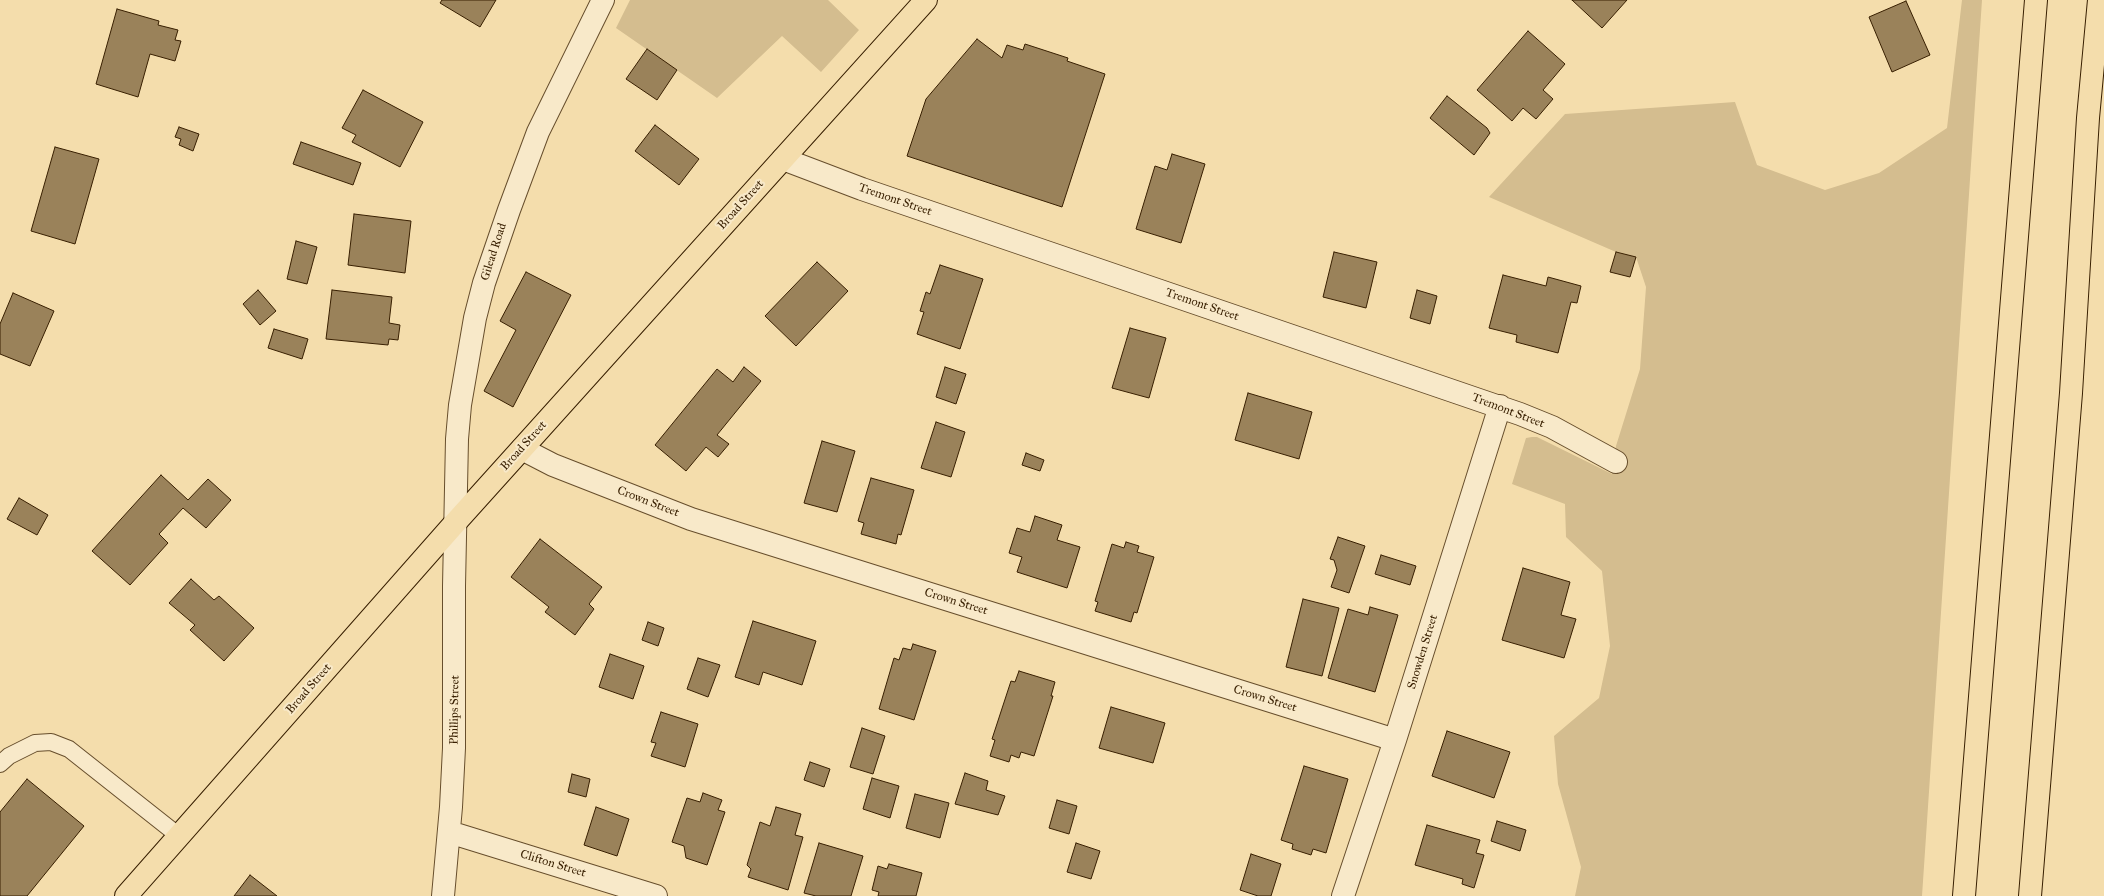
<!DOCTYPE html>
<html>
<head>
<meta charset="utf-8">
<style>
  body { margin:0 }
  canvas { display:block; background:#f4ddac }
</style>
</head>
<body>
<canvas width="2104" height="896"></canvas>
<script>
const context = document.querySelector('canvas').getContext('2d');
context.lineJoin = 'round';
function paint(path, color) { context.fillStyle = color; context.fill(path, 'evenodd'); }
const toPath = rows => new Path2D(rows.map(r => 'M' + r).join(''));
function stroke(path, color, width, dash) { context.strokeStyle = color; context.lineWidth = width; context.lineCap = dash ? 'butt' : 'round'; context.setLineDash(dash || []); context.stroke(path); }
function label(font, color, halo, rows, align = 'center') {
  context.font = font + ' "IM FELL Great Primer",serif'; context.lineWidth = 4; context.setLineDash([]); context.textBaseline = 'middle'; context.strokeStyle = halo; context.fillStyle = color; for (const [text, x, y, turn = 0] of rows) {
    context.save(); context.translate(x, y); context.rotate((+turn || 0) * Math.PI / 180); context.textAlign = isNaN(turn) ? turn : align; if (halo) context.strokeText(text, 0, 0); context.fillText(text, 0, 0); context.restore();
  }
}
paint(toPath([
  [630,0,828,0,859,30,821,72,782,36,717,98,616,28],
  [1962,0,1982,0,1922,896,1575,896,1581,867,1558,784,1554,736,1599,698,1610,646,1602,571,1566,537,1565,504,1512,484,1526,438,1532,437,1537,437,1612,474,1616,446,1640,369,1646,287,1636,257,1616,252,1489,197,1565,114,1735,102,1757,165,1825,190,1879,173,1947,128]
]), '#d4bd8f');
const building = toPath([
  [442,0,496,0,480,27,440,3,442,0],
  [1572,0,1627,0,1602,28,1572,0],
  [1906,1,1930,55,1892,72,1869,17,1906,1],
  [117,9,159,21,158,25,178,30,175,40,181,41,175,61,150,54,138,97,96,84,117,9],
  [1528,31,1565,64,1543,90,1553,99,1536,119,1523,108,1512,121,1477,90,1528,31],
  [977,39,1002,58,1007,45,1023,50,1025,44,1068,58,1067,61,1105,74,1062,207,907,156,926,99,977,39],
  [647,49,677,70,657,100,626,79,647,49],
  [363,90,423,122,400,167,352,142,356,135,342,128,363,90],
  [1447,96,1487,128,1490,133,1474,155,1430,118,1447,96],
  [655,125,699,159,679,185,635,151,655,125],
  [179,127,199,134,193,151,179,145,181,139,175,137,179,127],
  [301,142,361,163,353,185,293,164,301,142],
  [55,147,99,159,75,244,31,231,55,147],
  [1172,154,1205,164,1181,243,1136,229,1155,166,1167,170,1172,154],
  [354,214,411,221,405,273,348,265,354,214],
  [296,241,317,247,307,284,287,279,296,241],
  [1334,252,1377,262,1366,308,1323,297,1334,252],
  [1616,252,1636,257,1630,277,1610,272,1616,252],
  [817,262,848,291,796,346,765,316,817,262],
  [940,265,983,279,960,349,917,334,924,312,920,311,926,292,930,294,940,265],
  [526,272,571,295,513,407,484,391,516,330,500,321,526,272],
  [1503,275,1546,286,1548,277,1581,286,1577,303,1571,302,1558,353,1516,342,1517,335,1489,328,1503,275],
  [258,290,276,311,260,325,243,304,258,290],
  [332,290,392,297,389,323,400,325,398,340,389,339,388,345,326,339,332,290],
  [1417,290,1437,296,1430,324,1410,318,1417,290],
  [13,293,54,311,30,366,0,354,0,324,13,293],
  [1130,328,1166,338,1149,398,1112,388,1130,328],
  [274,329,308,339,302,359,268,348,274,329],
  [744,367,761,381,717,435,729,444,718,457,706,447,686,471,655,445,717,369,733,382,744,367],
  [945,367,966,374,956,404,936,397,945,367],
  [1248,393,1312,412,1299,459,1235,440,1248,393],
  [936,422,965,432,951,477,921,468,936,422],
  [822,441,855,451,837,512,804,503,822,441],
  [1026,453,1044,460,1040,471,1022,465,1026,453],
  [161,475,188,500,208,479,231,500,206,528,183,508,159,534,168,543,130,585,92,551,161,475],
  [871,478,914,490,901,535,898,534,896,544,861,534,864,523,858,521,871,478],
  [19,498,48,515,37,535,7,519,19,498],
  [1035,516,1062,525,1057,540,1080,547,1067,588,1017,572,1022,557,1009,553,1017,528,1030,532,1035,516],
  [1338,537,1365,546,1349,593,1331,587,1337,570,1334,560,1330,559,1338,537],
  [540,539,602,587,589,604,594,609,575,635,545,612,549,607,511,577,540,539],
  [1126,542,1139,546,1137,552,1154,557,1137,613,1134,612,1131,622,1095,611,1098,602,1095,601,1112,544,1124,548,1126,542],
  [1381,555,1416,566,1410,585,1375,574,1381,555],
  [1523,568,1570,582,1561,615,1576,619,1564,658,1502,640,1523,568],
  [191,579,214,600,219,596,254,628,224,661,190,630,195,625,169,603,191,579],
  [1303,599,1339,608,1322,676,1286,667,1303,599],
  [1370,607,1398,615,1375,692,1328,678,1348,609,1368,615,1370,607],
  [753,621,816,641,802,685,763,672,759,685,735,677,753,621],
  [648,622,664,628,658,646,642,640,648,622],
  [913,644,936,651,914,720,879,709,894,658,899,660,903,648,911,650,913,644],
  [610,654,644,666,633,699,599,687,610,654],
  [698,658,720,665,708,697,687,689,698,658],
  [1019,671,1055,682,1051,696,1053,696,1034,756,1021,752,1019,758,1011,755,1009,762,990,756,995,740,992,739,1011,681,1015,682,1019,671],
  [1111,707,1165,723,1153,763,1099,748,1111,707],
  [661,712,698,724,685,767,651,756,656,743,651,742,661,712],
  [862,728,885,736,873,774,850,767,862,728],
  [1447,731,1510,752,1494,798,1432,776,1447,731],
  [810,762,830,769,824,787,804,780,810,762],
  [1304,766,1348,779,1326,853,1313,849,1311,855,1292,849,1293,844,1281,840,1304,766],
  [965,773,988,781,986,790,1005,796,998,815,955,804,965,773],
  [572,774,590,779,586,797,568,792,572,774],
  [872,778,899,786,890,818,863,809,872,778],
  [27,779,84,826,27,896,0,896,0,812,27,779],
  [703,793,722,800,718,810,725,812,707,865,686,858,684,846,672,842,687,798,700,802,703,793],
  [915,794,949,803,940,838,906,828,915,794],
  [1057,800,1077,806,1069,834,1049,828,1057,800],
  [596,807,629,819,617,856,584,845,596,807],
  [776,807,801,814,795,835,803,837,788,890,748,877,751,869,747,865,760,822,770,826,776,807],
  [1497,821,1526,830,1520,851,1491,841,1497,821],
  [1427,825,1480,840,1476,853,1484,855,1474,888,1462,884,1463,879,1415,865,1427,825],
  [819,843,863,856,851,896,816,896,804,893,819,843],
  [1076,843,1100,851,1091,879,1067,872,1076,843],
  [1251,854,1281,864,1271,896,1258,896,1240,890,1251,854],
  [889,864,922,873,916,896,878,896,879,892,872,890,878,866,887,869,889,864],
  [250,875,277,896,234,896,250,875]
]);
paint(building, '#9a825a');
stroke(building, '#381f01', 1);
const lane = toPath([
  [0,764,9,756,35,743,51,742,69,749,179,836]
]);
const street = toPath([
  [783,159,862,189,1520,414,1552,427,1616,462],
  [522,449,553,465,691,519,1395,740],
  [449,832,656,896],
  [443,896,451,807,454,748,454,586,457,439,460,405,475,318,484,283,509,210,538,132,603,0],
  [1343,896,1395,740,1500,406]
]);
const primary = toPath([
  [126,896,455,523,926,0]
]);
const highway = toPath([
  [1964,896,2036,0],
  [2030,896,2071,393,2088,118,2099,0]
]);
stroke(lane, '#674e2c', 18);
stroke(street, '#674e2c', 24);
stroke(primary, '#381f01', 24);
stroke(highway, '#381f01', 24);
stroke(lane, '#f8e9c9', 16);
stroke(street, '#f8e9c9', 22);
stroke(primary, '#f4ddac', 22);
stroke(highway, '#f4ddac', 22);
label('12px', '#381f01', '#f8e9c9', [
  ["Tremont Street",895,200,19],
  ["Broad Street",741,205,-48],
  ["Gilead Road",494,252,-72],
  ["Tremont Street",1202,305,19],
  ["Tremont Street",1508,411,21],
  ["Broad Street",524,446,-48],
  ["Crown Street",648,502,21],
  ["Crown Street",956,602,17],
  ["Snowden Street",1423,652,-73],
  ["Broad Street",309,689,-49],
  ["Crown Street",1265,699,17],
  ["Phillips Street",455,710,-89],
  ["Clifton Street",553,864,17]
]);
</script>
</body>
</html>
